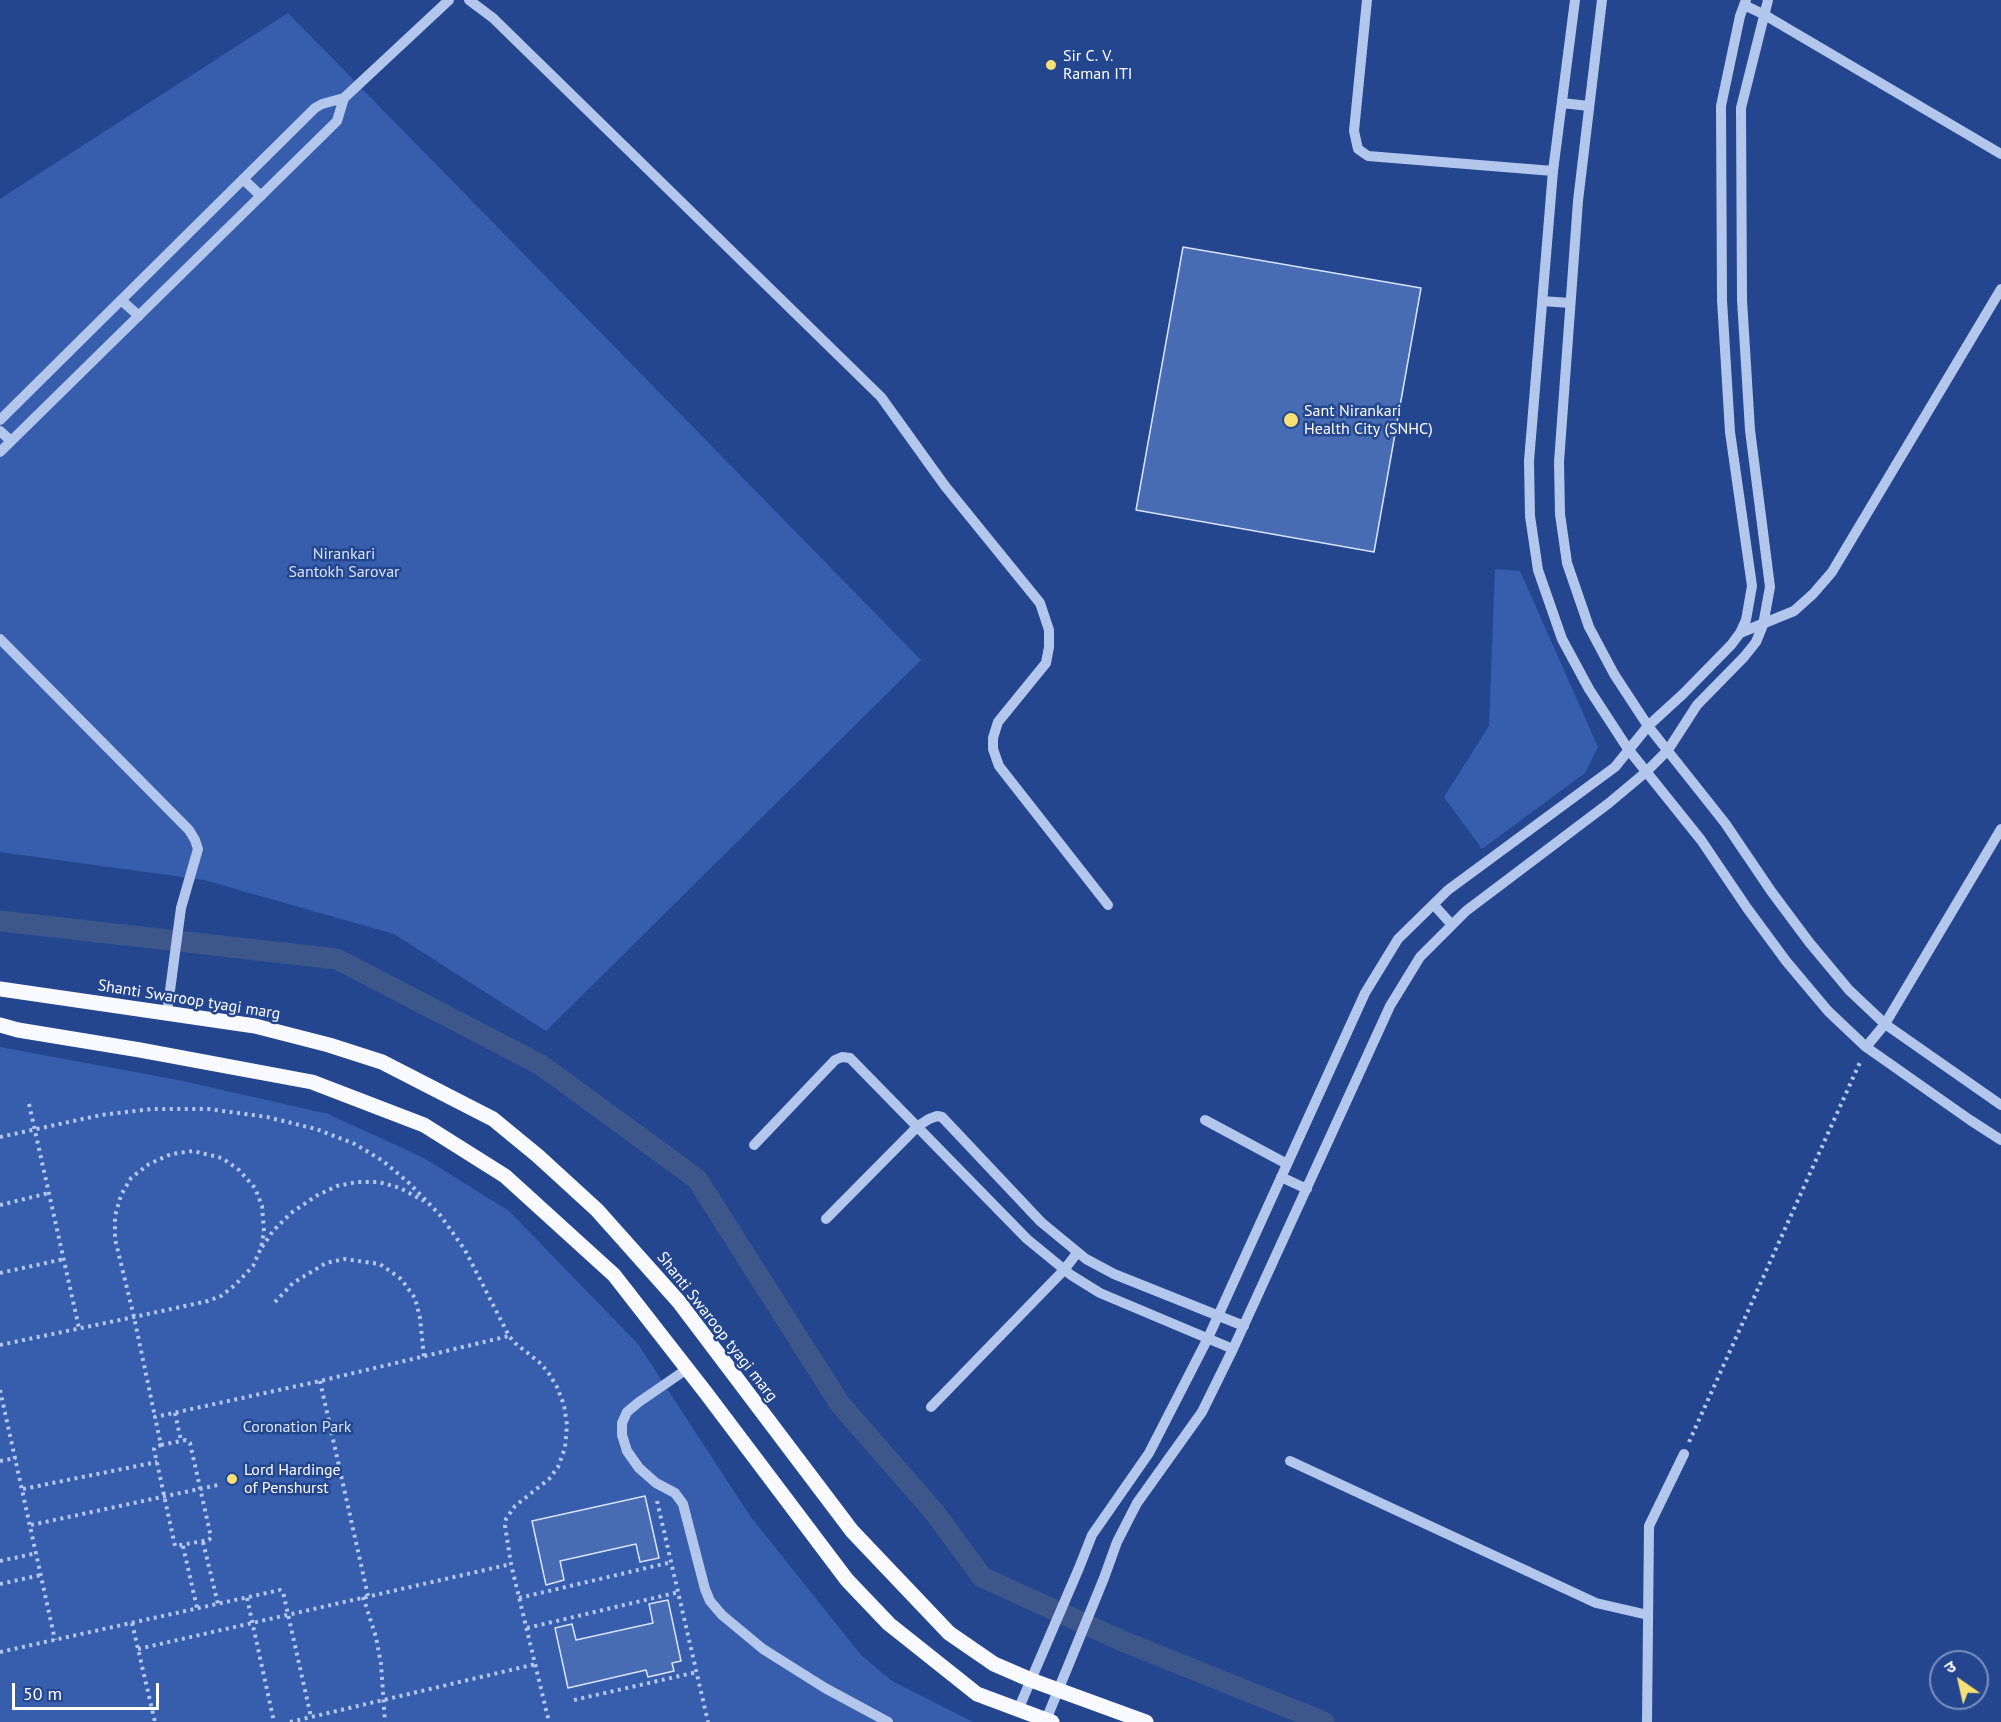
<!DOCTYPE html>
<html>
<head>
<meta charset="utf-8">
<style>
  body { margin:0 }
  #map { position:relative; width:2001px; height:1722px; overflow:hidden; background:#23468f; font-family:"PT Sans","Noto Sans Devanagari",sans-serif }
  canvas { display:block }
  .north { position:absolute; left:1929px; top:1650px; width:60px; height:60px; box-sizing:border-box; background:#23468f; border:2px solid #7b90bc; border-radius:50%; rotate:326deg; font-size:16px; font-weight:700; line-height:24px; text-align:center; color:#fff }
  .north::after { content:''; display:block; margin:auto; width:21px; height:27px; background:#f7e076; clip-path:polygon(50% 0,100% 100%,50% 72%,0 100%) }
  .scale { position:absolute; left:12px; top:1683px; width:147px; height:27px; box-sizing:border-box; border:3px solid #fff; border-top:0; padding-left:8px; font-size:18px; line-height:21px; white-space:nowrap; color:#fff; -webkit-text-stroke:4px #23468f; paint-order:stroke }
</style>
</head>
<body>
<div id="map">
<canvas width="2001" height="1722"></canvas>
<div class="north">उ</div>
<div class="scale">50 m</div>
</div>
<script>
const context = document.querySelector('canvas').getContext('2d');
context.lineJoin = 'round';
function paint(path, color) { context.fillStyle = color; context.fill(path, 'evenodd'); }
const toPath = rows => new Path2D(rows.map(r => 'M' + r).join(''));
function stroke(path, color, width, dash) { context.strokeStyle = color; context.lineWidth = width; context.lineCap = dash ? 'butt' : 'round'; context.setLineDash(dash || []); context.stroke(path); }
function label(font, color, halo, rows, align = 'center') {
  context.font = font + ' "PT Sans",sans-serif'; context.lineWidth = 5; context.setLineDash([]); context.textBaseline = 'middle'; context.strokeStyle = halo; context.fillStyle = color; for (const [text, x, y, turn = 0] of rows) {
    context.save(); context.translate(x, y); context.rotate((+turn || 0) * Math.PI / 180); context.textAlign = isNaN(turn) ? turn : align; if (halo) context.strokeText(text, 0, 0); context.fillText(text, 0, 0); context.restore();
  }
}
paint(toPath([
  [288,13,921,660,546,1031,394,934,204,880,0,852,0,199],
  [1495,569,1520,571,1598,747,1585,773,1482,849,1444,797,1489,726],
  [0,1047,183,1081,328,1114,424,1158,509,1211,638,1344,750,1516,861,1655,892,1681,973,1722,0,1722]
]), '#375eac');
stroke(toPath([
  [0,921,337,959,541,1065,697,1179,840,1404,935,1513,982,1577,1120,1640,1324,1722]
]), '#3e578b', 21);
const building = toPath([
  [1183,247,1421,288,1374,552,1136,510,1183,247],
  [645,1496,659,1558,640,1562,636,1544,560,1561,564,1580,546,1585,532,1521,645,1496],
  [668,1600,681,1661,672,1663,674,1671,648,1677,646,1670,568,1688,555,1628,572,1624,576,1640,653,1623,649,1604,668,1600]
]);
paint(building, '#476cb4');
stroke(building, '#d8e3f9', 1.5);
stroke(toPath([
  [29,1104,79,1328],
  [0,1137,101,1115,152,1109,208,1109,267,1117,316,1129,355,1144,383,1161,409,1183,440,1215,465,1250,509,1336,515,1343,539,1362,548,1372,557,1387,564,1405,567,1425,565,1448,558,1467,549,1479,515,1506,506,1519,505,1526,511,1564,549,1722],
  [0,1205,49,1193],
  [262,1247,273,1231,291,1213,316,1196,337,1186,357,1182,379,1182,400,1188,424,1201],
  [0,1273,64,1259],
  [275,1302,293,1283,326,1263,344,1259,380,1264,401,1279,415,1298,420,1318,424,1357],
  [0,1345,134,1317,208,1301,221,1296,235,1285,253,1266,261,1248,264,1231,262,1206,255,1188,239,1170,222,1158,193,1151,171,1154,149,1164,131,1178,121,1195,115,1216,115,1239,134,1317,155,1417],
  [320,1381,368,1596],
  [0,1390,55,1640],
  [175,1413,181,1441],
  [1689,1442,1861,1060],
  [161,1445,186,1440,190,1443,211,1537,209,1540,175,1546,154,1449,155,1447,161,1445,155,1417,320,1381,509,1336],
  [0,1461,16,1458],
  [23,1489,157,1462],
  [657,1501,708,1722],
  [31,1525,218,1485],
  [203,1542,218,1604],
  [183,1546,197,1608],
  [0,1561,37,1553],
  [0,1584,41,1575],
  [363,1597,376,1637,381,1664,385,1722],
  [247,1598,274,1722],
  [519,1598,672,1562],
  [132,1623,155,1722],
  [527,1628,679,1592],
  [138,1649,511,1564],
  [0,1652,280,1590,283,1592,311,1717],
  [574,1700,697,1672],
  [290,1722,536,1664]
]), '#b3c6ec', 4, [3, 4.5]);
stroke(toPath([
  [469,0,493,18,881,397,945,486,1040,603,1049,630,1049,647,1046,663,998,722,993,738,993,749,999,766,1108,905],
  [1367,0,1354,131,1358,149,1368,156,1553,171],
  [1575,0,1553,171,1529,461,1530,516,1538,570,1562,639,1589,689,1628,749,1701,840,1747,908,1786,961,1828,1011,1866,1047,1970,1120,2001,1140],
  [1602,0,1578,201,1559,462,1560,514,1567,563,1589,627,1614,674,1648,726,1725,823,1771,891,1809,942,1849,990,1885,1024,2001,1105],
  [1744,5,1763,14,2001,154],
  [1562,103,1589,106],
  [243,179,261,196],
  [121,300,139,316],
  [1542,301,1570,303],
  [0,420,315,108,322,104,344,98,449,0],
  [0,431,11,441],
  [0,452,337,121,344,98],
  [1740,633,1794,611,1813,594,1832,572,2001,289],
  [0,639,189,830,195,840,198,849,181,908,167,1013],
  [1434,905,1452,925],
  [1866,1047,1885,1024,2001,829],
  [1205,1120,1287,1164],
  [754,1145,835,1060,842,1057,850,1058,1027,1239,1071,1275,1100,1293,1233,1349],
  [1281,1177,1307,1189],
  [826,1219,918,1126,929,1119,937,1116,942,1117,1041,1222,1086,1259,1114,1274,1244,1326],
  [687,1369,639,1402,627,1412,622,1423,622,1435,627,1451,639,1468,656,1483,675,1493,683,1504,705,1589,710,1601,722,1615,763,1649,825,1688,888,1722],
  [931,1407,1064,1270,1077,1253],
  [1290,1461,1596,1603,1648,1615],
  [1018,1710,1079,1568,1092,1535,1149,1453,1208,1338,1365,993,1398,939,1448,890,1615,767,1648,726,1683,694,1731,645,1740,633,1746,620,1752,586,1730,432,1722,300,1721,106,1740,16,1746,0],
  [1046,1720,1104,1578,1117,1542,1137,1503,1202,1412,1233,1349,1390,1006,1420,957,1466,911,1609,803,1646,772,1668,750,1697,705,1744,657,1756,642,1763,625,1770,587,1750,430,1742,300,1741,108,1768,0],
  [1647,1722,1649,1526,1684,1454]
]), '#b3c6ec', 10);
stroke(toPath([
  [0,989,255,1026,329,1045,382,1062,493,1119,538,1156,597,1210,679,1302,852,1531,949,1633,994,1664,1031,1680,1146,1722],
  [0,1025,18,1030,140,1050,312,1082,424,1125,505,1176,614,1275,706,1393,847,1580,889,1624,977,1694,1052,1722]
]), '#f8faff', 15);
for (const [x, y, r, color] of [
  [1051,65,6,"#f7e076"],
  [1291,420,8,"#f7e076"],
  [232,1479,6,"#f7e076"]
]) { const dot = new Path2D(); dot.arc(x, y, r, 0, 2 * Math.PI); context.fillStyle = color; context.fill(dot); stroke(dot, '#23468f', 2); }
label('16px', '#fff', '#23468f', [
  ["Sir C. V.",1063,56],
  ["Raman ITI",1063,74],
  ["Sant Nirankari",1304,411],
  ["Health City (SNHC)",1304,429],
  ["Lord Hardinge",244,1470],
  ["of Penshurst",244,1488]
], 'left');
label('16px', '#d8e3f9', '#23468f', [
  ["Nirankari",344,554],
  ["Santokh Sarovar",344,572],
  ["Coronation Park",297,1427]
]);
label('16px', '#fff', '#23468f', [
  ["Shanti Swaroop tyagi marg",189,1000,9],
  ["Shanti Swaroop tyagi marg",717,1327,52]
]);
</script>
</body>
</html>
